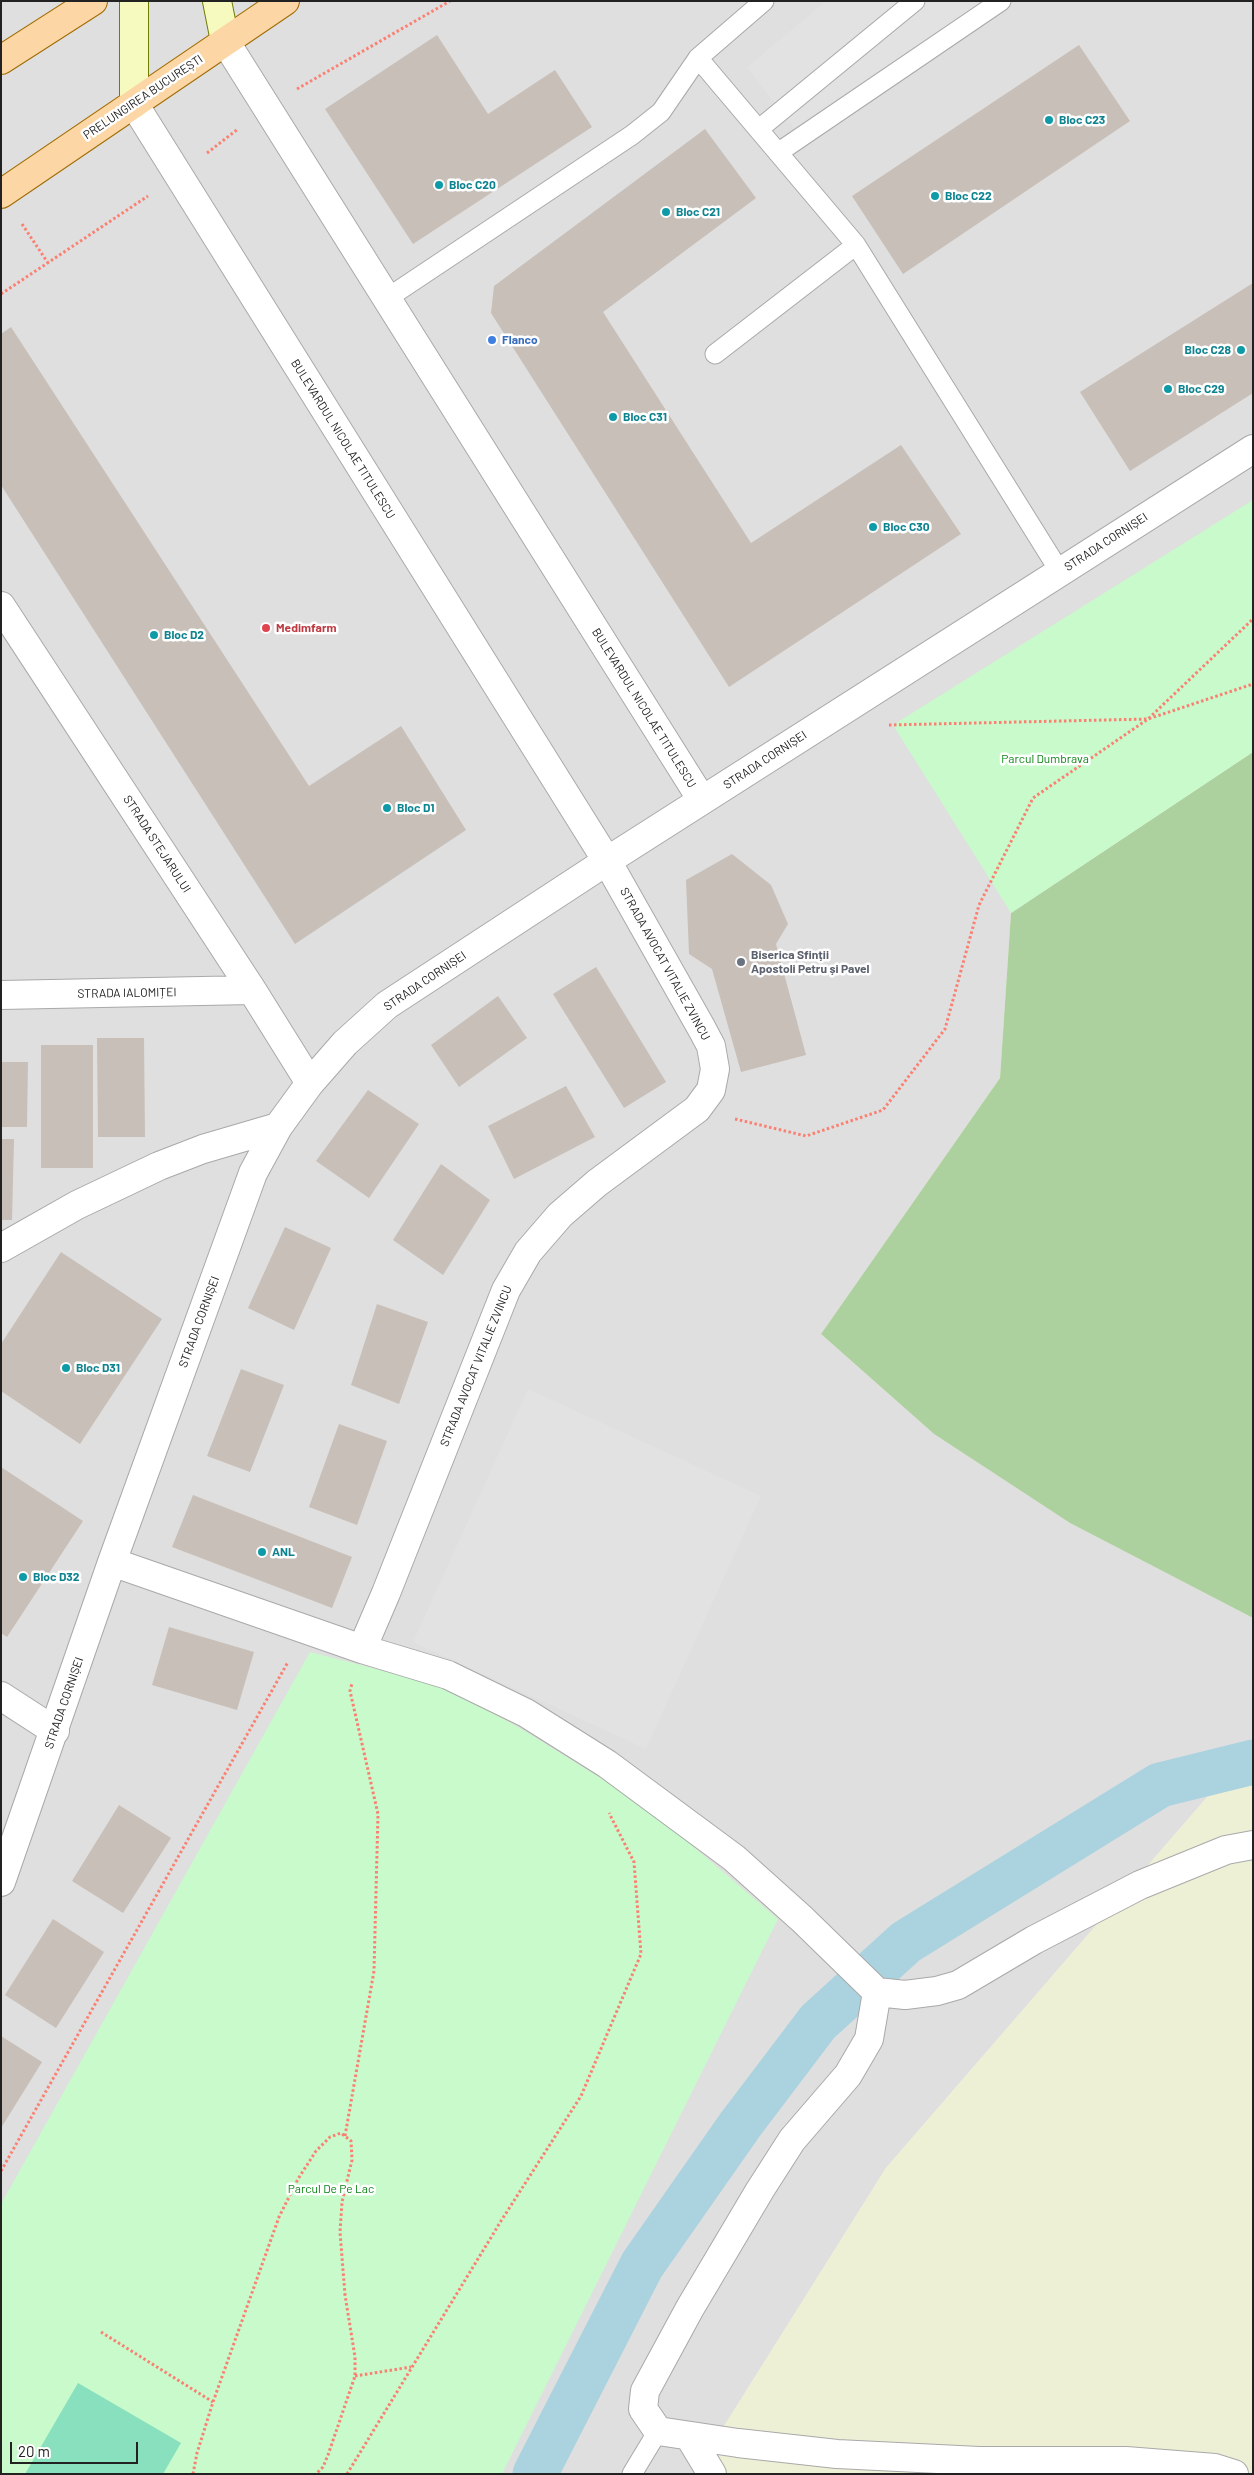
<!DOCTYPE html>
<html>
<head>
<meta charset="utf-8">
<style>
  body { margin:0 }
  #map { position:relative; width:1254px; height:2475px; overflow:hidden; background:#f2efe9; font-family:Barlow,sans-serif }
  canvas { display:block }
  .frame { position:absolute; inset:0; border:2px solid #222; pointer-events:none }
  .scale { position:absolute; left:10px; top:2442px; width:128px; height:22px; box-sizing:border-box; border:2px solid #222; border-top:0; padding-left:6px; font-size:15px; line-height:18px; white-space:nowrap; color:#222; -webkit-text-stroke:4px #fff; paint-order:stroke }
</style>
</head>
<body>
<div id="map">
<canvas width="1254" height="2475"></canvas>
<div class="frame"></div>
<div class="scale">20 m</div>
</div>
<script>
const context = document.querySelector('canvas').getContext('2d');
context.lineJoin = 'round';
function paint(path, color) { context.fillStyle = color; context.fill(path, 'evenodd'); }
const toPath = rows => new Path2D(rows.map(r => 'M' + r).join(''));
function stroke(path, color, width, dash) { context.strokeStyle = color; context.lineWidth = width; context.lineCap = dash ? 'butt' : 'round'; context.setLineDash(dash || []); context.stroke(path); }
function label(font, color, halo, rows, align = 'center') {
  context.font = font + ' Barlow,sans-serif'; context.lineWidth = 5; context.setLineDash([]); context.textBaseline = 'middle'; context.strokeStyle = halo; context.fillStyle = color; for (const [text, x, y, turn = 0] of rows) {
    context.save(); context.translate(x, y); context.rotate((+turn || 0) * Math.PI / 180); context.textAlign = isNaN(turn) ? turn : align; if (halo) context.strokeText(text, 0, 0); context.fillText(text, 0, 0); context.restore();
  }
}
paint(toPath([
  [1,1,1253,1,1253,752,1011,913,1000,1078,821,1334,934,1434,1070,1523,1253,1618,1253,1744,886,2168,694,2474,1,2474]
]), '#e0dfdf');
paint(toPath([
  [1253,1744,1253,2474,694,2474,886,2168]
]), '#eef0d5');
paint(toPath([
  [1253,752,1253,1618,1070,1523,934,1434,821,1334,1000,1078,1011,913]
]), '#add19e');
paint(toPath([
  [1253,500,1253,752,1011,913,893,725],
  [310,1652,443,1686,520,1728,604,1780,680,1835,778,1919,502,2474,1,2474,1,2204]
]), '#c8facc');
paint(toPath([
  [78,2383,181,2443,163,2474,25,2474]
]), '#88e0be');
paint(toPath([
  [826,1,993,1,802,139,747,67],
  [528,1389,761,1496,646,1749,413,1642]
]), '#e2e2e2');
stroke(toPath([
  [535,2474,642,2265,740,2125,818,2022,906,1942,1160,1785,1253,1762]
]), '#aad3df', 45);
paint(toPath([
  [437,35,488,114,555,70,592,127,413,244,325,109],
  [1079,45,1130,121,903,274,852,196],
  [705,129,756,198,603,312,751,543,901,445,961,534,729,687,491,313,494,286],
  [1253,283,1253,393,1130,471,1080,392],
  [11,327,309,786,401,726,466,830,295,944,1,485,1,334],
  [732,854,771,885,788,924,776,944,806,1055,741,1072,712,969,689,954,686,880],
  [596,967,666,1082,624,1108,553,994],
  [498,996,527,1038,459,1087,431,1045],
  [97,1038,144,1038,145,1137,98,1137],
  [41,1045,93,1045,93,1168,41,1168],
  [1,1062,28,1062,27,1127,1,1127],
  [566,1086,595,1137,514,1179,488,1126],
  [368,1090,419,1124,369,1198,316,1161],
  [1,1139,14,1139,12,1220,1,1220],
  [441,1164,490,1200,443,1275,393,1240],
  [285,1227,331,1248,294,1330,248,1308],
  [61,1252,162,1319,80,1444,1,1391,1,1344],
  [377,1304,428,1322,399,1404,351,1385],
  [241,1369,284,1385,250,1472,207,1456],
  [339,1424,387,1441,357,1525,309,1507],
  [1,1467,83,1521,7,1637,1,1633],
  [193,1495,352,1557,332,1608,172,1547],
  [169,1627,254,1652,237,1710,152,1685],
  [119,1805,171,1838,123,1913,72,1881],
  [53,1919,104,1952,56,2028,5,1995],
  [1,2036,42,2062,1,2128]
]), '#c7bfb8');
const service = toPath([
  [698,58,856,245,715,354],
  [759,129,915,1],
  [779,152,1001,1],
  [856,245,1060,572],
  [386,299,632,135,661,112,698,58,764,1],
  [632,2474,658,2431]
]);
const minor = toPath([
  [225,41,702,800],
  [1,606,252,990,310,1083],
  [1,995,252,990],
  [1,1248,77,1205,159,1166,203,1149,278,1127],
  [112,1562,362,1649,386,1593,506,1290,528,1252,560,1215,597,1183,697,1109,711,1090,715,1069,711,1046,702,1029,607,861,134,104],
  [362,1649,448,1675,526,1713,607,1764,734,1858,802,1919,877,1992,905,1995,937,1991,958,1985,1034,1940,1140,1885,1226,1850,1253,1845],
  [1,1696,55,1731],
  [1,1882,112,1562,253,1173,278,1127,310,1083,345,1043,387,1005,607,861,1253,449],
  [877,1992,869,2039,848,2075,792,2140,760,2190,690,2308,645,2391,643,2409,658,2431,738,2443,837,2454,979,2461,1126,2461,1215,2468,1234,2474],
  [689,2436,712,2474]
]);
const secondary = toPath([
  [134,1,134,104],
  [217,1,225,41]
]);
const primary = toPath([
  [1,60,93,1],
  [1,194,285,1]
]);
stroke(service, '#a9a9a9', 21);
stroke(minor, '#a9a9a9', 30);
stroke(secondary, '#707d05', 30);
stroke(primary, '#a06b00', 30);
stroke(toPath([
  [297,89,450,1],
  [207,153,238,129],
  [22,224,48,263],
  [1,294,148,196],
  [889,725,1148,719,1253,684],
  [735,1119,806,1136,883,1110,945,1029,979,905,1033,798,1148,719,1253,619],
  [345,2136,374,1971,378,1814,350,1691,352,1683],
  [1,2171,288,1662],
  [101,2332,213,2402],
  [355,2376,411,2367],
  [193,2474,197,2453,213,2402,279,2217,298,2179,316,2151,330,2137,341,2133,351,2141,352,2160,342,2202,340,2232,345,2295,355,2357,355,2376,328,2455,323,2467,316,2474],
  [347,2474,501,2221,581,2096,641,1954,634,1862,609,1813]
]), '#fa8072', 3, [2.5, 2.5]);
stroke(service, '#fff', 19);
stroke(minor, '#fff', 28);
stroke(secondary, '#f7fabf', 28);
stroke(primary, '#fcd6a4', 28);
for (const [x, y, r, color] of [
  [1049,120,5,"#0f9aa8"],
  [439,185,5,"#0f9aa8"],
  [935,196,5,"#0f9aa8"],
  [666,212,5,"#0f9aa8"],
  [492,340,5,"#3f7fe0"],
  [1241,350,5,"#0f9aa8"],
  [1168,389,5,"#0f9aa8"],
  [613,417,5,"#0f9aa8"],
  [873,527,5,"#0f9aa8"],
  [266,628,5,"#e0444e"],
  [154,635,5,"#0f9aa8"],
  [387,808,5,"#0f9aa8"],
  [741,962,5,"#6b7280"],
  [66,1368,5,"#0f9aa8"],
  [262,1552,5,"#0f9aa8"],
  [23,1577,5,"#0f9aa8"]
]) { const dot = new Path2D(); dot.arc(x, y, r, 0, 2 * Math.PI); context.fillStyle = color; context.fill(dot); stroke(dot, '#fff', 2); }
label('12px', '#222', '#fff', [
  ["PRELUNGIREA BUCUREȘTI",143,97,-34],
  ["BULEVARDUL NICOLAE TITULESCU",343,439,58],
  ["STRADA CORNIȘEI",1106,542,-33],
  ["BULEVARDUL NICOLAE TITULESCU",644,708,58],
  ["STRADA CORNIȘEI",765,760,-33],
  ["STRADA STEJARULUI",157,844,57],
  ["STRADA AVOCAT VITALIE ZVINCU",665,964,61],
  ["STRADA CORNIȘEI",425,981,-34],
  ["STRADA IALOMIȚEI",127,993,-1],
  ["STRADA CORNIȘEI",199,1322,-70],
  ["STRADA AVOCAT VITALIE ZVINCU",476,1366,-68],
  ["STRADA CORNIȘEI",64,1703,-71]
]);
label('bold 12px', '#0d838f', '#fff', [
  ["Bloc C23",1059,120],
  ["Bloc C20",449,185],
  ["Bloc C22",945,196],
  ["Bloc C21",676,212],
  ["Bloc C28",1231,350,"right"],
  ["Bloc C29",1178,389],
  ["Bloc C31",623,417],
  ["Bloc C30",883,527],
  ["Bloc D2",164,635],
  ["Bloc D1",397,808],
  ["Bloc D31",76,1368],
  ["ANL",272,1552],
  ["Bloc D32",33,1577]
], 'left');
label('bold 12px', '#366cbe', '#fff', [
  ["Flanco",502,340]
], 'left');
label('bold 12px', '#be3a42', '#fff', [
  ["Medimfarm",276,628]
], 'left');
label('12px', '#0c8416', '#fff', [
  ["Parcul Dumbrava",1045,759],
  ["Parcul De Pe Lac",331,2189]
]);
label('bold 12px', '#5b616d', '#fff', [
  ["Biserica Sfinții",751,955],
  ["Apostoli Petru și Pavel",751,969]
], 'left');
</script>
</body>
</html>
